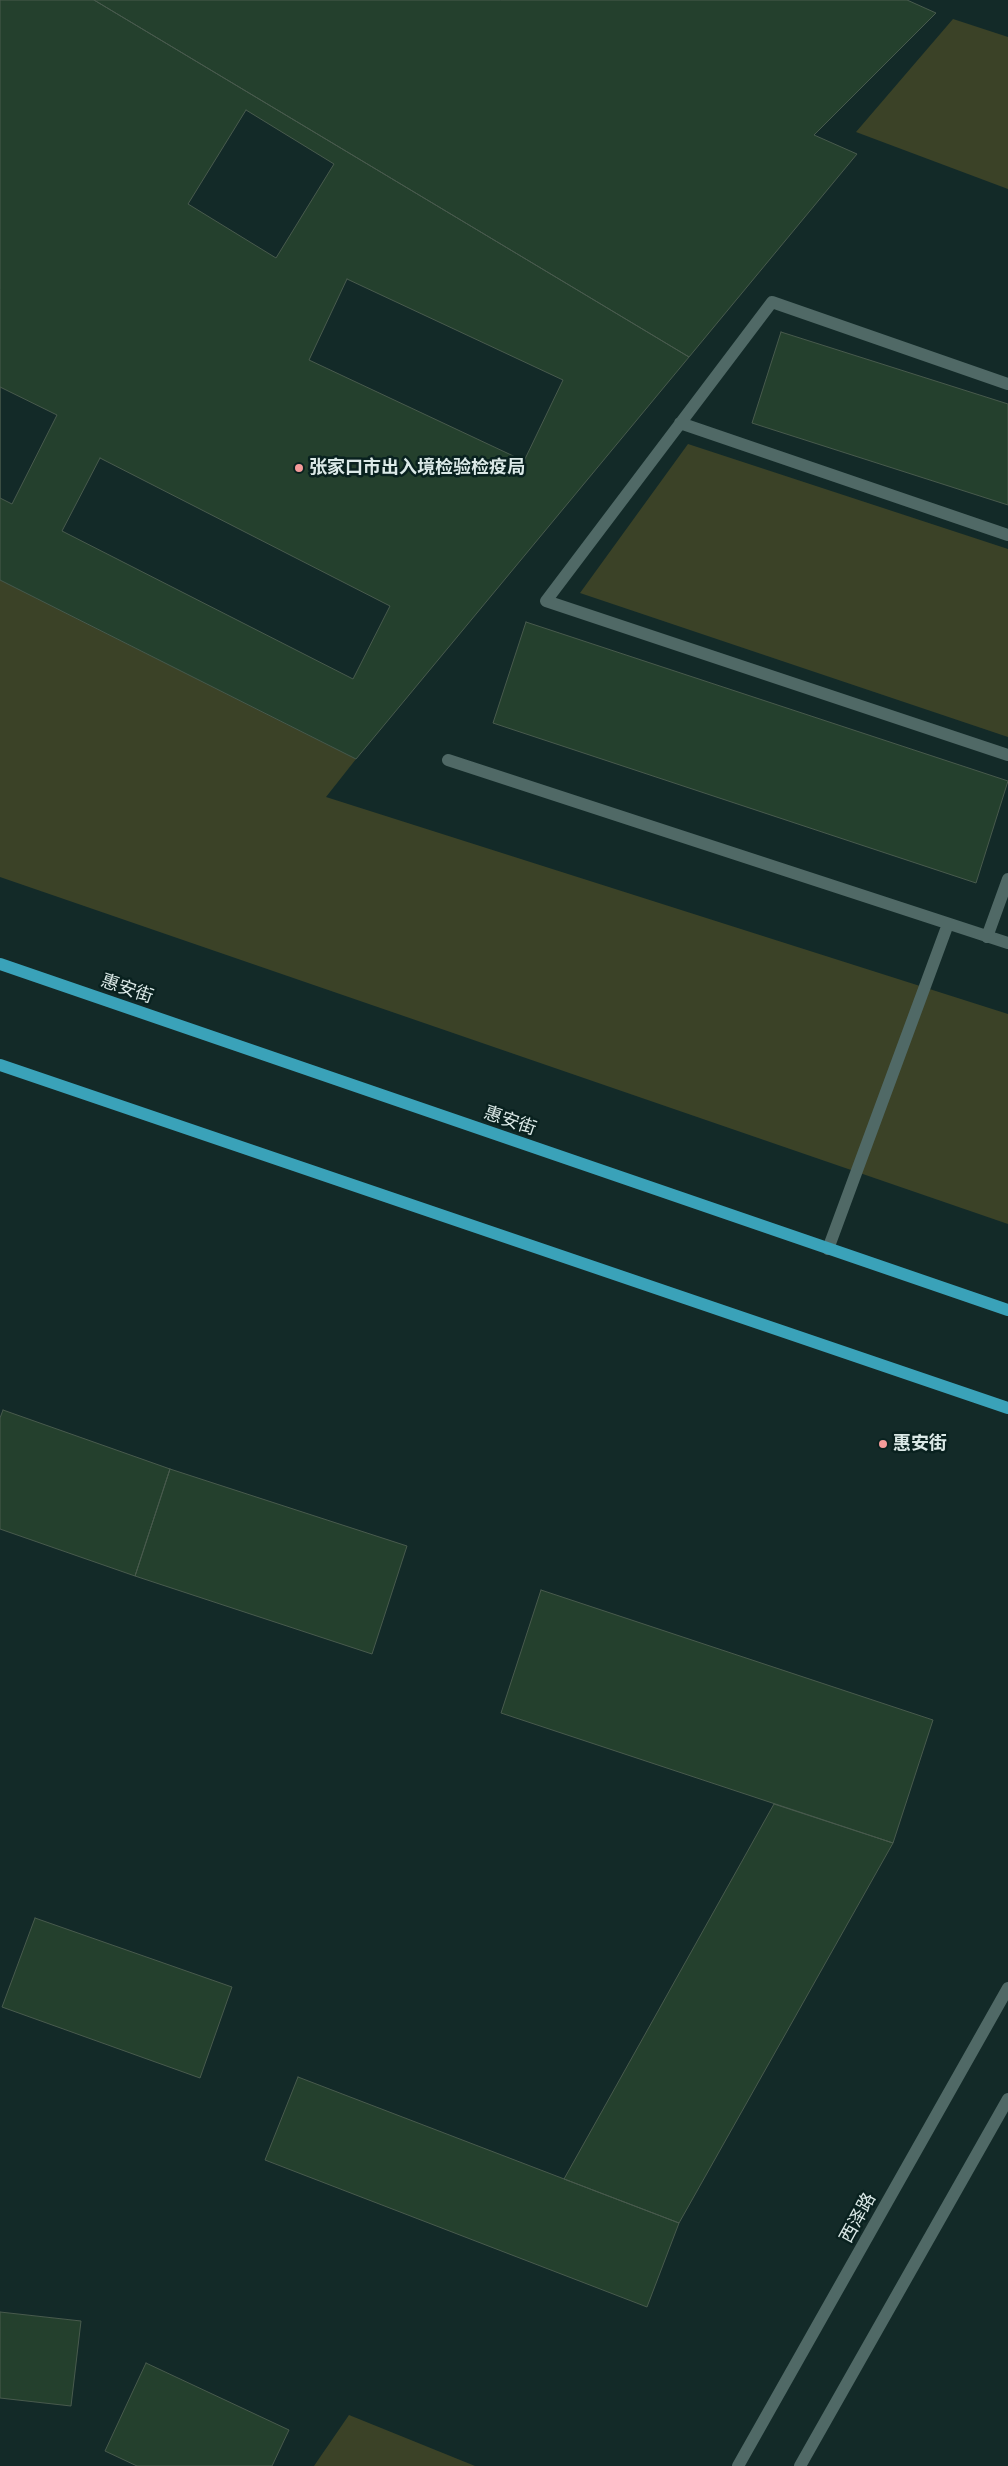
<!DOCTYPE html>
<html>
<head>
<meta charset="utf-8">
<style>
  body { margin:0 }
  canvas { display:block; background:#132a28 }
</style>
</head>
<body>
<canvas width="1008" height="2466"></canvas>
<script>
const context = document.querySelector('canvas').getContext('2d');
context.lineJoin = 'round';
function paint(path, color) { context.fillStyle = color; context.fill(path, 'evenodd'); }
const toPath = rows => new Path2D(rows.map(r => 'M' + r).join(''));
function stroke(path, color, width, dash) { context.strokeStyle = color; context.lineWidth = width; context.lineCap = dash ? 'butt' : 'round'; context.setLineDash(dash || []); context.stroke(path); }
function label(font, color, halo, rows, align = 'center') {
  context.font = font + ' Mulish,"Noto Sans SC",sans-serif'; context.lineWidth = 5; context.setLineDash([]); context.textBaseline = 'middle'; context.strokeStyle = halo; context.fillStyle = color; for (const [text, x, y, turn = 0] of rows) {
    context.save(); context.translate(x, y); context.rotate((+turn || 0) * Math.PI / 180); context.textAlign = isNaN(turn) ? turn : align; if (halo) context.strokeText(text, 0, 0); context.fillText(text, 0, 0); context.restore();
  }
}
paint(toPath([
  [953,19,1008,37,1008,189,856,132],
  [688,444,1008,549,1008,737,580,593],
  [0,580,356,759,326,797,1008,1014,1008,1224,0,877],
  [349,2415,475,2466,314,2466]
]), '#3b4227');
const building = toPath([
  [0,0,94,0,689,357,356,759,0,580,0,0],
  [94,0,907,0,936,13,814,135,857,154,689,357,94,0],
  [246,110,334,164,276,258,188,204,246,110],
  [347,279,563,380,524,461,309,360,347,279],
  [781,332,1008,404,1008,505,752,423,781,332],
  [0,387,57,415,12,504,0,498,0,387],
  [100,458,390,606,353,679,62,531,100,458],
  [526,622,1008,781,976,883,493,723,526,622],
  [3,1410,170,1469,135,1576,0,1529,0,1418,3,1410],
  [170,1469,407,1546,372,1654,135,1576,170,1469],
  [541,1590,933,1720,893,1843,501,1713,541,1590],
  [774,1804,893,1843,679,2223,564,2179,774,1804],
  [35,1918,232,1987,200,2078,2,2007,35,1918],
  [298,2077,679,2223,647,2307,265,2160,298,2077],
  [0,2312,81,2321,71,2406,0,2398,0,2312],
  [146,2363,289,2430,272,2466,137,2466,105,2451,146,2363]
]);
paint(building, '#24402d');
stroke(building, '#485a4d', 1);
stroke(toPath([
  [1008,384,772,302,546,601,1008,755],
  [680,423,1008,535],
  [448,760,1008,943],
  [987,937,1008,879],
  [828,1249,948,924]
]), '#506966', 12);
stroke(toPath([
  [738,2466,1008,1988],
  [800,2466,1008,2099]
]), '#506966', 12);
stroke(toPath([
  [0,964,1008,1310],
  [0,1065,1008,1408]
]), '#3aa2b9', 12);
for (const [x, y, r, color] of [
  [299,468,5,"#f59b9a"],
  [883,1444,5,"#f59b9a"]
]) { const dot = new Path2D(); dot.arc(x, y, r, 0, 2 * Math.PI); context.fillStyle = color; context.fill(dot); stroke(dot, '#09211f', 2); }
label('bold 18px', '#dbe9e7', '#09211f', [
  ["张家口市出入境检验检疫局",309,468],
  ["惠安街",893,1444]
], 'left');
label('18px', '#dbe9e7', '#09211f', [
  ["惠安街",127,989,19],
  ["惠安街",510,1121,19],
  ["西泽路",858,2218,-61]
]);
</script>
</body>
</html>
